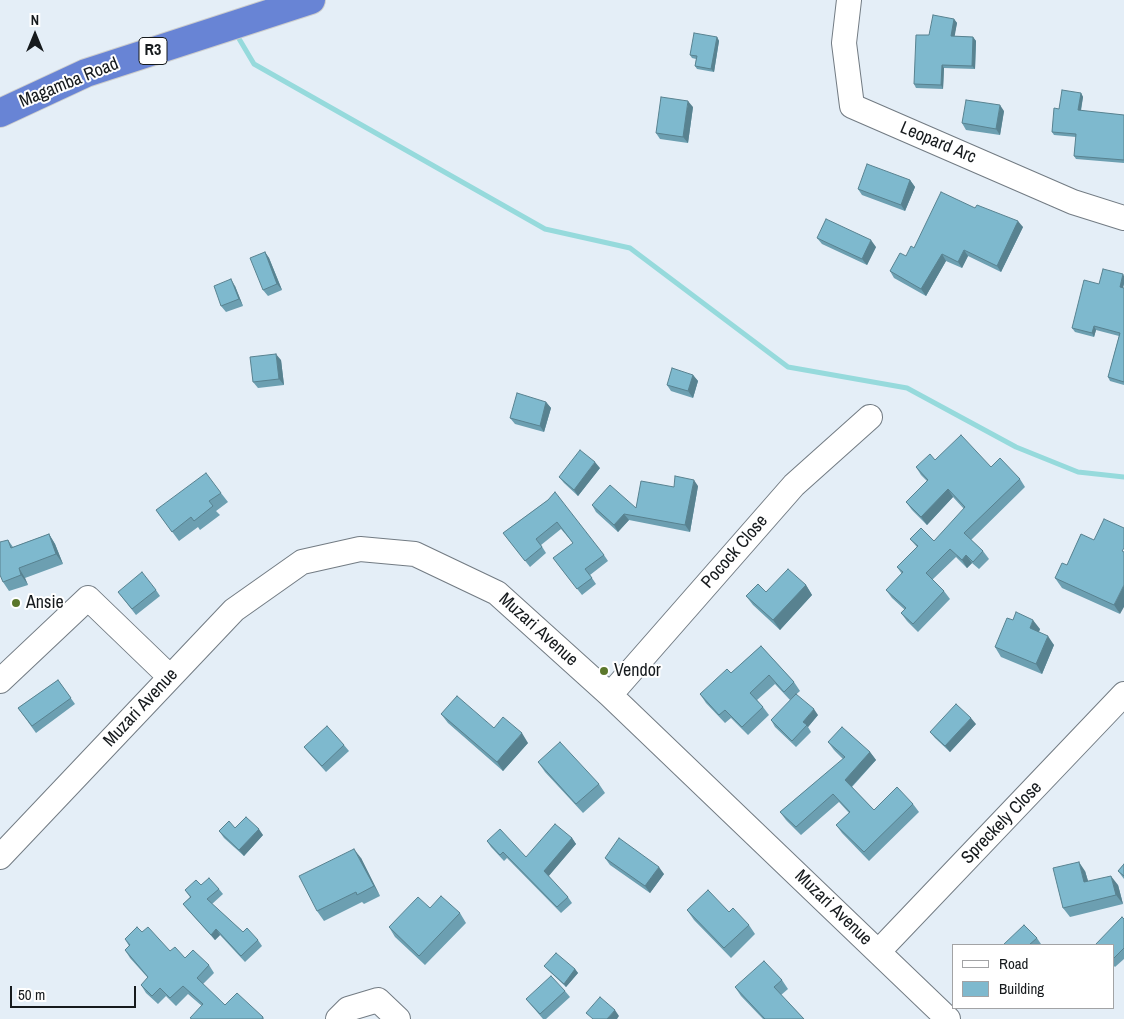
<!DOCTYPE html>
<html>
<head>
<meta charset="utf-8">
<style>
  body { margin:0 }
  #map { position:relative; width:1124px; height:1019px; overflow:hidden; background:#e4eef7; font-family:"Archivo Narrow",sans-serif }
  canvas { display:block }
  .legend { position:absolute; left:952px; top:944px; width:162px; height:65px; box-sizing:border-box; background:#fff; border:1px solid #a2a3a5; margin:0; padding:6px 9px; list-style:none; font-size:15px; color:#161a1d }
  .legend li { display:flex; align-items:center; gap:10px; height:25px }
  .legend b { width:25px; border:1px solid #a2a3a5 }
  .north { position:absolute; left:10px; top:10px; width:50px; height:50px; -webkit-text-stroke:4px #fff; paint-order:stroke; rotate:0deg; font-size:14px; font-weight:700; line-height:20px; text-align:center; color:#161a1d }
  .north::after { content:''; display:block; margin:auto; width:18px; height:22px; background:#161a1d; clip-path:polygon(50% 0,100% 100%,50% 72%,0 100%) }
  .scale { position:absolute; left:10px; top:986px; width:126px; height:22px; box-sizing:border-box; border:2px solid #161a1d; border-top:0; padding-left:6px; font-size:15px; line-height:18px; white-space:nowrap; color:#161a1d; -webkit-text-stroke:4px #fff; paint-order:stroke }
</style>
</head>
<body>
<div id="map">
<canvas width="1124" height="1019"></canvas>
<ul class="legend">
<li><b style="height:6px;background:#fff"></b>Road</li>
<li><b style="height:14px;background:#7eb9ce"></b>Building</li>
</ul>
<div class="north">N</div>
<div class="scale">50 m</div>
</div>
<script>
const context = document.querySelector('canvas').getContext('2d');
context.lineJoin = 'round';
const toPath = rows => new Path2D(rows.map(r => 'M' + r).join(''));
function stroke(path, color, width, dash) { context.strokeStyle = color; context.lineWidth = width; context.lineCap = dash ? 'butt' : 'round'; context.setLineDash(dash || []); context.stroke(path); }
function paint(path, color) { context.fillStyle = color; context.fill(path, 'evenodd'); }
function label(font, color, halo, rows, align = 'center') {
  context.font = font + ' "Archivo Narrow",sans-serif'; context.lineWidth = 4; context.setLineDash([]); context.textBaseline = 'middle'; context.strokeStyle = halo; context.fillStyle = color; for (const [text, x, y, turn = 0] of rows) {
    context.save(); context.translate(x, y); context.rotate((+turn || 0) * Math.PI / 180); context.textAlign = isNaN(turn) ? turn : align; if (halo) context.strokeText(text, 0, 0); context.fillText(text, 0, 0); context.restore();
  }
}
stroke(toPath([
  [238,37,254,64,545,229,630,248,788,367,907,388,1016,447,1078,472,1124,477]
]), '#96dadc', 5);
const minor = toPath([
  [849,0,844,43,852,106,1073,202,1124,218],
  [0,681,88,598,170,677],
  [610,695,794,485,870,417],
  [0,857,234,610,302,562,360,549,415,554,497,593,610,695,948,1019],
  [879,951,1124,694],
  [338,1019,348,1009,378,1000,398,1019]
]);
const highway = toPath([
  [0,113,86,73,311,0]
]);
stroke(minor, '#727b83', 26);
stroke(highway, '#cccdcd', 30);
stroke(minor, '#fff', 24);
stroke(highway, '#6884d5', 28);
paint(toPath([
  [954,19,957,23,954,36,973,37,976,41,975,69,944,68,943,89,916,88,914,84,929,35],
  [717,37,719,41,714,72,697,69,695,66,696,59,692,58,690,55],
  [1081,93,1083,97,1081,111,1124,115,1124,163,1076,159,1074,156,1076,137,1054,135,1052,132,1059,109],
  [693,107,688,143,660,139,656,133],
  [1004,111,1000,135,966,130,962,123],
  [910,180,915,187,905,211,862,195,858,189],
  [975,208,1023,227,1001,272,968,256,962,268,946,261,926,296,894,278,890,271,914,248],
  [817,238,876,247,867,265,822,244],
  [265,252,269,258,282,290,268,296,263,290],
  [1124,276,1124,284,1123,288,1124,288,1124,385,1110,381,1108,377,1119,336,1096,330,1094,337,1075,332,1072,328,1099,284],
  [235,286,243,306,226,312,221,306],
  [281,360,284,385,258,388,253,382],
  [693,375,698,381,693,398,671,391,667,385],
  [546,402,551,408,544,432,515,424,510,418],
  [935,460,991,467,1020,479,1025,487,971,540,983,551,989,559,979,569,972,563,967,568,956,557,932,580,944,591,950,599,918,632,907,621,901,613,905,610,892,598,886,590,902,574,897,567,917,547,910,539,934,541,964,509,953,497,927,525,912,510,906,502,927,481,921,475,916,467],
  [600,468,578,496,564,483,559,477],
  [698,486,690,532,629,520,618,532,596,512,592,505,636,508,674,487],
  [221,493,228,502,216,511,220,515,200,530,198,527,179,541,156,510],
  [548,500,604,555,608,561,590,575,596,584,582,595,553,558,573,543,561,529,541,545,546,553,530,567,503,533],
  [49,534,55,544,63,564,25,578,28,585,9,591,3,582,8,540,13,547],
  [1081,534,1120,614,1062,588,1055,578,1067,565],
  [806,585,812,595,780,630,753,605,746,596],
  [156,590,160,596,136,615,118,592],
  [1013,620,1040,629,1039,632,1054,645,1042,674,1001,657,995,647],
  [761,646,794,682,800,691,790,700,775,684,757,700,763,707,769,715,748,735,731,718,725,723,706,703,700,694,731,673],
  [58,680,75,704,36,733,18,708],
  [441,714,494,728,528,743,503,771,448,723],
  [818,715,808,727,811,732,796,747,775,727,771,720],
  [976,724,950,752,935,738,930,732],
  [828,742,870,752,876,760,852,787,874,810,913,804,919,812,869,861,842,833,836,825,849,813,839,802,801,835,786,820,780,812,843,759,834,750],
  [344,745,349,751,326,772,309,753,304,747],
  [538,762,599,784,605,793,583,813,545,772],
  [235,828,263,835,244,856,224,838,219,831],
  [572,838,576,844,548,876,568,897,572,903,561,913,507,858,504,861,491,847,487,841,526,857],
  [361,858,380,896,364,904,362,902,324,921,317,911],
  [605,858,664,874,650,893,610,865],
  [1124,864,1124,879,1118,871],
  [1085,871,1088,881,1118,885,1123,904,1070,917,1063,908],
  [201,885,219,889,223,894,212,904,243,932,258,940,262,946,245,962,220,935,215,940,187,909,183,904,190,897,185,890],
  [430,908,460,913,466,923,425,965,395,937,389,927],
  [687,910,729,912,749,925,755,934,731,958,694,920],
  [1124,919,1124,959,1115,967,1113,965,1113,945],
  [142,932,170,951,185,958,209,965,214,973,203,984,225,1005,263,1017,264,1019,191,1019,202,1006,188,994,176,1006,166,996,158,1004,146,993,141,985,148,978,130,958,125,950,129,946,125,939],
  [1037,938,1041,944,1040,945,1003,945],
  [544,966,575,969,578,973,566,987,547,969],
  [782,980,788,989,781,995,804,1019,763,1019,741,996,735,987],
  [565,991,570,997,546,1019,543,1019,531,1005,526,999]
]), '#6c9fb1');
paint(toPath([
  [954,19,957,23,954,40,951,36],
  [717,37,719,41,714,72,711,69],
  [973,37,976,41,975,69,972,66],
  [942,65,944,68,943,89,941,85],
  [1081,93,1083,97,1080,114,1078,110],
  [688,101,693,107,688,143,683,137],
  [1000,105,1004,111,1000,135,996,129],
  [910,180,915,187,905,211,901,205],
  [1018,221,1023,227,1001,272,997,266],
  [871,240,876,247,867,265,862,259],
  [964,250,968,256,962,268,958,262],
  [265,252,269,258,282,290,277,284],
  [942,254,946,261,926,296,921,289],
  [1123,274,1124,276,1124,284,1122,291,1120,287],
  [231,279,235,286,243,306,239,299],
  [1094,326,1096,330,1094,337,1092,333],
  [276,354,281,360,284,385,279,379],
  [693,375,698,381,693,398,688,391],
  [546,402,551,408,544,432,540,426],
  [595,462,600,468,578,496,574,490],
  [694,480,698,486,690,532,685,525],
  [948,489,953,497,927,525,921,517],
  [624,514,629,520,618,532,614,525],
  [49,534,55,544,63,564,56,554],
  [966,555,972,563,967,568,962,560],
  [19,568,25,578,28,585,21,575],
  [806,585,812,595,780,630,773,620],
  [1124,585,1124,607,1120,614,1114,605],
  [1033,620,1040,629,1036,638,1030,628],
  [1048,636,1054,645,1042,674,1036,664],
  [814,709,818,715,808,727,803,722],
  [971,718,976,724,950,752,945,746],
  [522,733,528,743,503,771,497,762],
  [870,752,876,760,850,788,845,780],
  [259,829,263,835,244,856,239,850],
  [572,838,576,844,548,877,544,871],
  [354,849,361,858,380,896,374,886],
  [1079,862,1085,871,1091,891,1084,882],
  [659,867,664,874,650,893,645,886],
  [1111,876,1118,885,1123,904,1116,895],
  [216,929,220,935,215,940,211,935],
  [575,969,578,973,566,987,564,984],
  [615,1010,619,1016,617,1019,607,1019]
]), '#588290');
const building = toPath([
  [933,15,954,19,951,36,973,37,972,66,942,65,941,85,914,84,916,35,929,35,933,15],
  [694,33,717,37,711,69,695,66,697,56,690,55,694,33],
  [1062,90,1081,93,1078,110,1124,115,1124,160,1074,156,1076,134,1052,132,1054,108,1059,109,1062,90],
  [661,97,688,101,683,137,656,133,661,97],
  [966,100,1000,105,996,129,962,123,966,100],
  [867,164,910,180,901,205,858,189,867,164],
  [941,192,975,208,977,205,1018,221,997,266,964,250,958,262,942,254,921,289,890,271,900,253,906,256,911,246,914,248,941,192],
  [826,219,871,240,862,259,817,238,826,219],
  [265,252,277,284,263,290,250,258,265,252],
  [1103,269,1123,274,1120,287,1124,288,1124,382,1108,377,1120,333,1094,326,1092,333,1072,328,1084,280,1099,284,1103,269],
  [231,279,239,299,221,306,214,286,231,279],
  [276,354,279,379,253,382,250,357,276,354],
  [672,368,693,375,688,391,667,385,672,368],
  [517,393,546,402,540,426,510,418,517,393],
  [961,435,991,467,1000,458,1020,479,964,533,983,551,973,562,966,555,962,560,950,549,926,573,944,591,913,624,901,613,906,608,886,590,903,572,897,567,918,546,910,539,921,528,934,541,965,507,948,489,921,517,906,502,928,480,916,467,930,454,935,460,961,435],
  [580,450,595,462,574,490,559,477,580,450],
  [206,473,221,493,209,501,213,506,194,521,191,517,172,532,156,510,206,473],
  [675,476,694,480,685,525,624,514,614,525,592,505,610,485,636,508,641,481,674,487,675,476],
  [555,492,604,555,585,569,592,578,577,589,553,558,573,543,557,522,536,539,542,547,525,561,503,533,548,500,555,492],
  [1104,519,1124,528,1124,548,1122,551,1124,552,1124,585,1114,605,1055,578,1062,563,1067,565,1081,534,1094,540,1104,519],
  [49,534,56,554,19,568,21,575,3,582,0,575,0,542,8,540,11,548,49,534],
  [788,569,806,585,773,620,746,596,758,584,766,592,788,569],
  [142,572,156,590,132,609,118,592,142,572],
  [1016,612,1033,620,1030,628,1048,636,1036,664,995,647,1007,618,1013,620,1016,612],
  [761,646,794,682,784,692,769,675,750,693,763,707,742,727,725,710,719,715,700,694,727,669,731,673,761,646],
  [58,680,71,698,32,726,18,708,58,680],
  [796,694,814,709,803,722,807,725,792,741,771,720,796,694],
  [457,696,494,728,503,717,522,733,497,762,441,714,457,696],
  [956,704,971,718,945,746,930,732,956,704],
  [327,726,344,745,322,766,304,747,327,726],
  [842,727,870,752,845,780,874,810,897,787,913,804,864,852,836,825,850,812,833,794,796,827,780,812,845,757,828,742,842,727],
  [560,742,599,784,576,804,538,762,560,742],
  [246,817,259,829,239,850,219,831,229,821,235,828,246,817],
  [555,824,572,838,544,871,568,897,557,907,503,852,500,855,487,841,500,829,526,857,555,824],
  [619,838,659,867,645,886,605,858,619,838],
  [354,849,374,886,357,895,356,892,317,911,299,876,354,849],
  [1079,862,1084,882,1111,876,1116,895,1063,908,1053,868,1079,862],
  [1124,864,1124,876,1118,871,1124,864],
  [209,878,219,889,207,899,243,932,247,928,258,940,241,956,216,929,211,935,183,904,191,897,185,890,196,880,201,885,209,878],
  [708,890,729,912,733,908,749,925,724,948,687,910,708,890],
  [441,896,460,913,419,956,389,927,418,897,430,908,441,896],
  [1122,917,1124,919,1124,948,1113,959,1113,945,1095,945,1122,917],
  [1024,925,1037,938,1029,945,1003,945,1024,925],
  [137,927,142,932,148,927,170,951,175,947,185,958,193,950,209,965,197,978,225,1005,237,993,263,1017,262,1019,192,1019,190,1018,203,1004,183,986,170,998,160,988,152,996,141,985,148,977,125,950,130,945,125,939,137,927],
  [556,953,575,969,564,984,544,966,556,953],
  [764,961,782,980,774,987,804,1019,765,1019,735,987,764,961],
  [551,976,565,991,540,1014,526,999,551,976],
  [600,997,615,1010,607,1019,593,1019,586,1013,600,997]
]);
paint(building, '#7eb9ce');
stroke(building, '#588290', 1);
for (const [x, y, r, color] of [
  [16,603,5,"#5b772b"],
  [604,671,5,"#5b772b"]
]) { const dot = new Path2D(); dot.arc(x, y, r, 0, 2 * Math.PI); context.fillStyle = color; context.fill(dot); stroke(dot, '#fff', 2); }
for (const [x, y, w] of [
  [153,51,28]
]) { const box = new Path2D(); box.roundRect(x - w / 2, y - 13.5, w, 27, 4); context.fillStyle = '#fff'; context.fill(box); stroke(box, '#161a1d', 1); }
label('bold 16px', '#161a1d', null, [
  ["R3",153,51]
]);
label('18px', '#161a1d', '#fff', [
  ["Magamba Road",69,83,-22],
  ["Leopard Arc",938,143,23],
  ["Pocock Close",735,552,-49],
  ["Muzari Avenue",538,630,42],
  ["Muzari Avenue",141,708,-47],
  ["Spreckely Close",1002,823,-46],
  ["Muzari Avenue",833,908,44]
]);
label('18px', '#161a1d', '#fff', [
  ["Ansie",26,603],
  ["Vendor",614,671]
], 'left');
</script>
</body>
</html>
